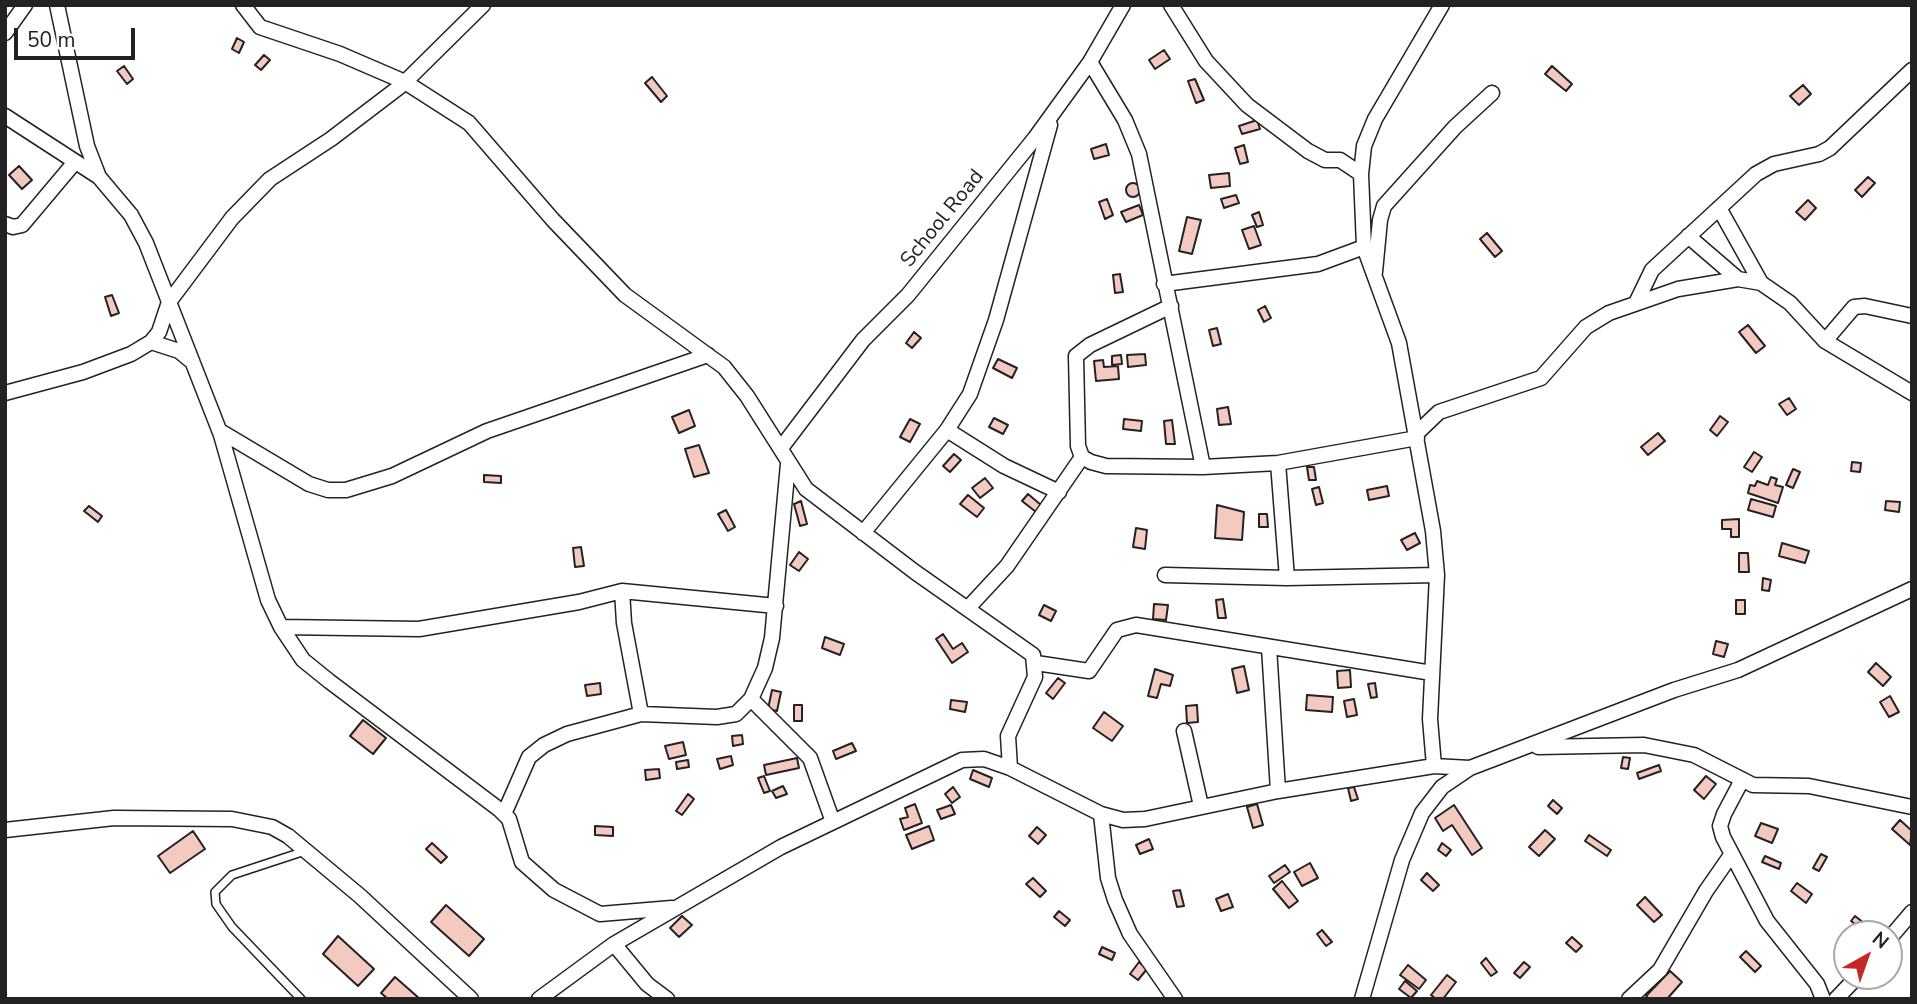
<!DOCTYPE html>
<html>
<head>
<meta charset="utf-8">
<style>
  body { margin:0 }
  #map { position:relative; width:1917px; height:1004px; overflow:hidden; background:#fff; font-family:"Nunito Sans",sans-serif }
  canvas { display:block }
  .frame { position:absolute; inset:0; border:7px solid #222; pointer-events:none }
  .north { position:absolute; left:1833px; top:920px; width:70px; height:70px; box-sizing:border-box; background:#fff; border:2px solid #a7a7a7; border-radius:50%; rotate:40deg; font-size:19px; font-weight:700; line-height:28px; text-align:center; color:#222 }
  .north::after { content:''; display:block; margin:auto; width:24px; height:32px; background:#c62828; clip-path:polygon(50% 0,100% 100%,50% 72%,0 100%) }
  .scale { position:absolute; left:14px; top:28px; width:121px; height:32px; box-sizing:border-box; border:4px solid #222; border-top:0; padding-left:9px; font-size:21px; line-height:24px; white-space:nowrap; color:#222; -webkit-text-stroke:5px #fff; paint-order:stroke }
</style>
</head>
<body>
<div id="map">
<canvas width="1917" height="1004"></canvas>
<div class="frame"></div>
<div class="north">N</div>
<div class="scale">50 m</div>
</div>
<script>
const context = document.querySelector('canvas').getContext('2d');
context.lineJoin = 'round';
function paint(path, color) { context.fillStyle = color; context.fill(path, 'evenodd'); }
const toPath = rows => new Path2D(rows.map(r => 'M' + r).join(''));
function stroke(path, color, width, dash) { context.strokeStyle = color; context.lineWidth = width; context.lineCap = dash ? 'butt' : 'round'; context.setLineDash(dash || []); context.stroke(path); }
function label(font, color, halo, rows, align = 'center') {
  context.font = font + ' "Nunito Sans",sans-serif'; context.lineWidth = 5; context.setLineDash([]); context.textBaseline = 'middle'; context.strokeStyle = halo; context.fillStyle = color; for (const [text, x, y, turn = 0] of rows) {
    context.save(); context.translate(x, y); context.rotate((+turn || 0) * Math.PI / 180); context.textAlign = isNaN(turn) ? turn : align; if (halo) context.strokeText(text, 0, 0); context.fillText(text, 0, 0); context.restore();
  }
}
const building = toPath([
  [237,38,244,42,239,53,232,49,237,38],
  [1164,50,1170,59,1155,69,1149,60,1164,50],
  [264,55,270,60,261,70,255,65,264,55],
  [124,66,133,79,127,84,117,71,124,66],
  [1552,66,1572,84,1566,91,1545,74,1552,66],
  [652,77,667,96,661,102,645,83,652,77],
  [1195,79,1204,100,1196,103,1188,81,1195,79],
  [1803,85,1811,94,1799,105,1790,96,1803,85],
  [1257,120,1260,129,1242,134,1239,126,1257,120],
  [1106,144,1109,155,1094,159,1091,149,1106,144],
  [1244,145,1248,162,1240,164,1235,148,1244,145],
  [19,166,32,180,22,189,9,175,19,166],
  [1229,173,1230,186,1211,188,1209,175,1229,173],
  [1868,177,1875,183,1862,197,1855,190,1868,177],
  '1126 190a7 7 0 1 1 14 0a7 7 0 1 1-14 0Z',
  [1236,195,1239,203,1224,208,1221,199,1236,195],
  [1107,199,1113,215,1105,219,1099,202,1107,199],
  [1808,200,1816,208,1805,220,1796,212,1808,200],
  [1139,205,1143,215,1126,222,1121,212,1139,205],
  [1259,212,1263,225,1257,227,1252,215,1259,212],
  [1187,217,1201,220,1192,254,1179,251,1187,217],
  [1254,226,1261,245,1249,249,1242,230,1254,226],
  [1487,233,1502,251,1495,257,1480,239,1487,233],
  [1120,274,1123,292,1115,293,1113,275,1120,274],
  [112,295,119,313,111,316,105,297,112,295],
  [1265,306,1271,318,1264,322,1258,310,1265,306],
  [1748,325,1765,346,1756,353,1739,332,1748,325],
  [1217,328,1221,344,1213,346,1209,330,1217,328],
  [914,332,921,338,912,348,906,343,914,332],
  [1145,354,1146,365,1128,367,1127,355,1145,354],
  [1121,355,1122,364,1112,365,1112,356,1121,355],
  [998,359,1017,368,1012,378,993,368,998,359],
  [1103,360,1104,367,1118,366,1119,379,1096,381,1094,361,1103,360],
  [1789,398,1796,409,1787,415,1779,404,1789,398],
  [1228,407,1231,424,1219,425,1217,409,1228,407],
  [689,410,695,426,679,433,672,417,689,410],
  [1720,416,1728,422,1717,436,1710,430,1720,416],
  [994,418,1008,425,1003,434,989,427,994,418],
  [910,419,920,424,910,442,900,437,910,419],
  [1124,419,1142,421,1141,431,1123,429,1124,419],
  [1172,420,1175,444,1166,444,1164,421,1172,420],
  [1658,433,1665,441,1648,455,1641,447,1658,433],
  [699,445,709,473,694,477,685,449,699,445],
  [1754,452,1762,457,1752,472,1744,467,1754,452],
  [954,454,961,460,950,472,943,466,954,454],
  [1852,462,1861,463,1860,472,1851,471,1852,462],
  [1307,467,1314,467,1316,480,1309,480,1307,467],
  [1793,469,1800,472,1793,488,1786,485,1793,469],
  [484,475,501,476,501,483,484,482,484,475],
  [1771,477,1777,479,1775,485,1783,487,1778,503,1748,493,1750,485,1755,486,1757,481,1768,485,1771,477],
  [985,478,993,488,980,498,972,488,985,478],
  [1387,486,1389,496,1369,500,1367,490,1387,486],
  [1319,487,1323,503,1316,505,1312,489,1319,487],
  [1028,494,1041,505,1036,512,1022,501,1028,494],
  [968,495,984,508,977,517,960,504,968,495],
  [1751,499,1776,506,1773,517,1748,510,1751,499],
  [801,501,807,524,800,526,794,504,801,501],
  [1886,501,1900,502,1899,512,1885,510,1886,501],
  [1217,505,1244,512,1242,540,1215,538,1217,505],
  [89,506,102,516,98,522,84,511,89,506],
  [726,510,735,527,728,531,718,514,726,510],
  [1259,514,1267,514,1268,527,1259,527,1259,514],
  [1739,519,1739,537,1731,537,1731,529,1722,529,1722,520,1739,519],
  [1136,528,1147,530,1145,549,1133,547,1136,528],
  [1415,533,1420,543,1407,550,1401,540,1415,533],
  [1782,543,1809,551,1805,563,1779,556,1782,543],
  [581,547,584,566,575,567,573,548,581,547],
  [799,552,808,559,799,571,790,565,799,552],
  [1739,553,1748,553,1749,572,1739,572,1739,553],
  [1763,578,1771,580,1769,591,1762,590,1763,578],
  [1223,599,1226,618,1218,618,1216,600,1223,599],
  [1736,600,1745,600,1745,614,1736,614,1736,600],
  [1154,604,1168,605,1166,620,1153,619,1154,604],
  [1044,605,1056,611,1051,621,1039,615,1044,605],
  [943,634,953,649,962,643,968,652,952,663,936,639,943,634],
  [825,637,844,644,840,655,822,648,825,637],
  [1716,641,1728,644,1724,657,1713,654,1716,641],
  [1876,663,1891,677,1883,686,1868,672,1876,663],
  [1244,666,1249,690,1237,693,1232,669,1244,666],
  [1155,669,1173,675,1170,686,1161,684,1157,698,1148,696,1155,669],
  [1350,670,1351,687,1338,688,1337,671,1350,670],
  [1058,678,1065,683,1053,699,1046,693,1058,678],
  [600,683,601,694,587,696,585,685,600,683],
  [1375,683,1377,697,1371,698,1368,684,1375,683],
  [772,690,781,692,777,711,768,709,772,690],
  [1307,695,1333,697,1332,712,1306,710,1307,695],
  [1890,696,1899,712,1889,717,1880,702,1890,696],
  [1354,699,1357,715,1347,717,1344,701,1354,699],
  [951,700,967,702,965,712,950,709,951,700],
  [794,705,802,705,802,721,794,721,794,705],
  [1197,705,1198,722,1187,723,1186,706,1197,705],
  [1104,712,1123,726,1112,741,1093,728,1104,712],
  [363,720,386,738,373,754,350,736,363,720],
  [742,735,743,744,733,746,732,736,742,735],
  [683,742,686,755,669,759,665,746,683,742],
  [852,743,856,751,836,759,833,751,852,743],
  [731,756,733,765,720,769,717,759,731,756],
  [1623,757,1630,758,1628,769,1621,768,1623,757],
  [797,758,799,768,766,775,764,765,797,758],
  [688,760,689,767,677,769,676,762,688,760],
  [1659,765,1661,771,1639,779,1637,773,1659,765],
  [659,769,660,778,646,780,645,770,659,769],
  [973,770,992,778,989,787,970,779,973,770],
  [764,776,770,791,764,793,758,778,764,776],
  [1706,776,1716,784,1704,799,1694,790,1706,776],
  [783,786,787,794,776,798,772,791,783,786],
  [953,787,960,797,952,803,945,794,953,787],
  [1354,787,1358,799,1351,801,1348,788,1354,787],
  [688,794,694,799,682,815,676,811,688,794],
  [1553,800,1562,808,1557,814,1548,806,1553,800],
  [915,804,922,823,904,830,900,819,908,817,905,808,915,804],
  [1257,804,1263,825,1253,828,1247,807,1257,804],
  [951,805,955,814,941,819,937,810,951,805],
  [1454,805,1482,848,1472,855,1452,825,1443,831,1435,818,1454,805],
  [1900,820,1912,831,1910,845,1892,829,1900,820],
  [1761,823,1778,829,1772,843,1755,836,1761,823],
  [595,826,613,827,613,836,595,835,595,826],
  [929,826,934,840,912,849,906,835,929,826],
  [1037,827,1046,835,1038,844,1029,836,1037,827],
  [1545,830,1555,839,1539,856,1529,847,1545,830],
  [193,831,205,849,170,873,158,856,193,831],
  [1589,835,1611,850,1607,856,1585,841,1589,835],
  [1149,839,1153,849,1140,854,1136,845,1149,839],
  [432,843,447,857,441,863,426,849,432,843],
  [1442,843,1451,850,1446,856,1438,850,1442,843],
  [1821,854,1827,857,1819,871,1813,868,1821,854],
  [1765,856,1781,863,1779,869,1762,862,1765,856],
  [1310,863,1318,878,1302,886,1294,872,1310,863],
  [1285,865,1290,872,1274,883,1269,876,1285,865],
  [1427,873,1439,885,1433,891,1421,880,1427,873],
  [1033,878,1046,891,1040,897,1026,884,1033,878],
  [1282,881,1298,901,1289,908,1273,889,1282,881],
  [1797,883,1812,894,1806,903,1791,891,1797,883],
  [1180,890,1184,906,1177,907,1173,891,1180,890],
  [1228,894,1233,907,1221,911,1216,899,1228,894],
  [1645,897,1662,915,1654,922,1637,905,1645,897],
  [446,905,484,939,469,956,431,922,446,905],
  [1059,911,1070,920,1065,926,1054,917,1059,911],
  [682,916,692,925,679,937,670,928,682,916],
  [1855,916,1869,927,1865,932,1851,921,1855,916],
  [1322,930,1332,942,1326,946,1317,934,1322,930],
  [338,936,374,969,358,986,323,954,338,936],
  [1572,937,1582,946,1576,952,1566,943,1572,937],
  [1102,947,1115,953,1112,960,1099,954,1102,947],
  [1746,951,1761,966,1755,972,1740,957,1746,951],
  [1486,958,1497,972,1491,976,1481,963,1486,958],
  [1139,962,1147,969,1138,980,1130,974,1139,962],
  [1524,962,1530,967,1520,978,1514,973,1524,962],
  [1408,965,1426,980,1419,989,1400,975,1408,965],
  [1670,971,1682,982,1667,999,1649,999,1646,996,1670,971],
  [1447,975,1456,982,1443,999,1436,999,1431,995,1447,975],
  [395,977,420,999,388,999,381,993,395,977],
  [1405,981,1417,991,1411,998,1399,989,1405,981]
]);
paint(building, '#f3c9c0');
stroke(building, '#222', 2);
const lane = toPath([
  [301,999,232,927,216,904,215,892,232,875,305,851]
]);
const street = toPath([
  [57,5,87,146,99,177,131,215,146,243,221,435,268,600,281,627,303,660,329,681,500,810,509,819,522,862,554,890,600,914,672,908],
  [243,5,260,27,340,54,405,82,469,123,553,220,625,295,724,367,747,396,806,489,915,572,1033,655,1035,677,1008,736,1010,768],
  [1171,5,1206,61,1247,105,1308,151,1325,160,1340,160,1361,174],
  [5,33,25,5],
  [1090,62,1125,120,1139,154,1203,467],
  [5,116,99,177],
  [1719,208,1761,283],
  [5,224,13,227,22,225,75,162],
  [1688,236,1738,279,1761,283,1790,303,1825,341,1912,393],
  [1375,272,1380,220,1384,206,1455,127,1492,93],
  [1164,284,1318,264,1364,247],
  [1637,301,1652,270,1756,174,1774,164,1819,154,1830,148,1912,70],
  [1171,306,1090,345,1076,356,1078,446,1082,457,1091,462,1106,466,1203,467,1278,463,1417,438],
  [1825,341,1854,307,1865,306,1912,316],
  [151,342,179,351,190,360],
  [5,393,83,372,131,354,151,342,159,332,169,302,232,218,270,179,331,139,402,85,483,5],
  [947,430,1004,466,1059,492],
  [220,431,309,484,328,490,346,490,392,476,487,431,708,355],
  [1416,434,1439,412,1541,378,1586,327,1609,313,1678,289,1738,279],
  [781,448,863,340,908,295,1035,138,1090,62,1123,5],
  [1278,463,1287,578],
  [863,533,947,430,970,394,996,320,1050,125],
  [1165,575,1287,578,1437,575],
  [622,591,624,623,641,714],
  [968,608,1007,566,1082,457],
  [281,627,419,629,579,602,622,591,776,606],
  [1269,647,1278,791],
  [1036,663,1089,671,1117,630,1136,625,1432,673],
  [751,699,810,758,833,822],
  [1184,731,1201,806],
  [1538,747,1644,745,1694,755,1753,785,1809,786,1912,807],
  [1434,766,1430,719,1437,575,1433,531,1399,343,1364,247,1361,174,1364,146,1375,119,1442,5],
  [1742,780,1724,814,1720,826,1723,837,1767,921,1817,984,1823,999],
  [504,814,529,757,544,745,567,734,641,714,717,717,736,714,751,699,765,668,772,638,788,464],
  [1101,814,1108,878,1115,900,1130,934,1175,999],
  [5,830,114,818,232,819,272,827,288,836,360,896,471,999],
  [1889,939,1912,912],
  [614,944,647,984,667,999],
  [539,999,614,944,781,847,962,760,984,759,1010,768,1101,814,1123,820,1145,819,1278,791,1434,766,1470,768],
  [1362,999,1402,860,1422,813,1442,787,1470,768,1674,690,1738,670,1912,589],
  [1629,999,1660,970,1706,891,1731,855],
  [1836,999,1858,976]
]);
stroke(lane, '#222', 10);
stroke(street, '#222', 17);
stroke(lane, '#fff', 7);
stroke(street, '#fff', 14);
label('21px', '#222', '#fff', [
  ["School Road",943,219,-51]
]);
</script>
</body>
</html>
